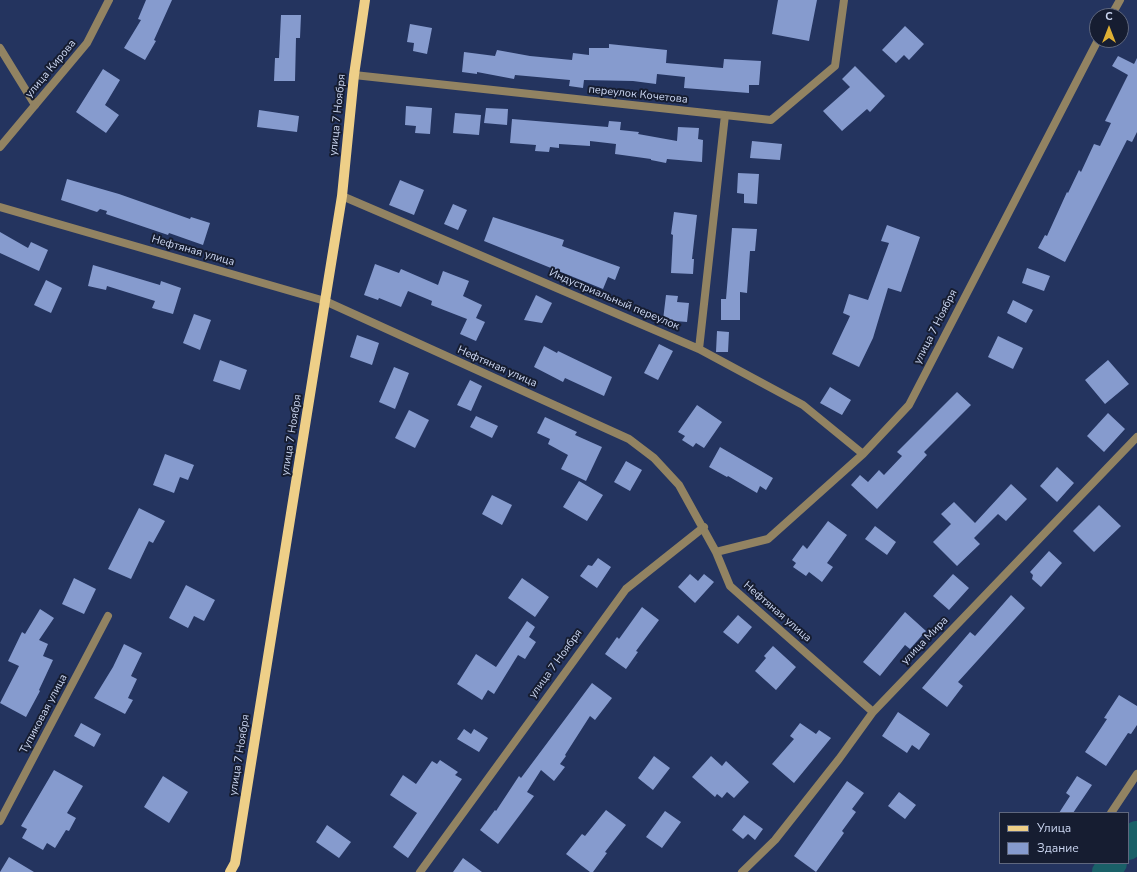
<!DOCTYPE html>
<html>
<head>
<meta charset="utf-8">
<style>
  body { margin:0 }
  #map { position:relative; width:1137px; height:872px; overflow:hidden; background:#24345f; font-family:"Nunito Sans",sans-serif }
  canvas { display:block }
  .legend { position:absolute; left:999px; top:812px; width:130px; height:52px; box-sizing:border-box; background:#161d31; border:1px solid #5f677e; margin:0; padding:5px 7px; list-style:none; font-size:12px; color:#ccd7f2 }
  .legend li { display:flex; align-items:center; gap:8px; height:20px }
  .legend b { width:20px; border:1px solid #5f677e }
  .north { position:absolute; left:1089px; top:8px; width:40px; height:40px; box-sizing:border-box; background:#161d31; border:1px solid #5f677e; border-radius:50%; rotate:0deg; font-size:11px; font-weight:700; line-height:16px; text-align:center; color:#ccd7f2 }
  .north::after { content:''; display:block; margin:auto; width:14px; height:18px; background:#dfb034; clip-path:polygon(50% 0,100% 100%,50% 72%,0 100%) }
</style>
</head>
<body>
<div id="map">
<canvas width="1137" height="872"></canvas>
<ul class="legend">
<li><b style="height:5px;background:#eecf88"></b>Улица</li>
<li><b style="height:11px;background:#869bce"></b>Здание</li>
</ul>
<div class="north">С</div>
</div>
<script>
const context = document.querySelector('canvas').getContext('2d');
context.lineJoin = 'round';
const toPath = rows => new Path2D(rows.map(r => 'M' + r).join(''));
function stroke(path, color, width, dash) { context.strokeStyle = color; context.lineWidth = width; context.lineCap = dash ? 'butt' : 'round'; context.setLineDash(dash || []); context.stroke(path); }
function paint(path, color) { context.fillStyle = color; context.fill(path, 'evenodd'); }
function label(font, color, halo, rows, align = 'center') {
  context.font = font + ' "Nunito Sans",sans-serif'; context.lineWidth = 4; context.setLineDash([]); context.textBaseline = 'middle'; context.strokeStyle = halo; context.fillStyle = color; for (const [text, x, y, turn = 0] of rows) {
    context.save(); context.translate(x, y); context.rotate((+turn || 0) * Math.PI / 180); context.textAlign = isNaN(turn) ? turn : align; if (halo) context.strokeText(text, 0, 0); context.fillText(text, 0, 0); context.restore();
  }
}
stroke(toPath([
  [1128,846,1137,835],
  [1106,872,1113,863]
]), '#1a6068', 28);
paint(toPath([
  [146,0,172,0,154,40,156,41,145,60,124,48,141,20,138,19],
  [778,0,817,0,809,41,772,34],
  [281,15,301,15,300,38,296,38,295,81,274,81,275,58,279,58],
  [410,24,432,28,427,54,413,51,414,43,407,42],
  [905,26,924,44,909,60,904,55,896,63,882,50],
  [609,44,667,50,666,63,723,68,724,59,761,61,759,85,749,85,749,93,684,88,685,77,657,74,656,84,633,81,584,80,583,88,569,86,570,80,515,75,514,79,477,72,477,74,462,72,464,52,495,56,497,50,530,56,572,60,573,53,589,55,589,48,609,48],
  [1118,56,1134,64,1137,58,1137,132,1132,142,1127,140,1065,262,1038,248,1045,235,1047,236,1067,192,1068,193,1079,170,1081,172,1094,144,1100,146,1111,123,1105,121,1128,75,1112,66],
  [855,66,885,96,870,112,867,109,842,131,823,111,850,87,842,79],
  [103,69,120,80,105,105,119,115,106,133,76,112],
  [406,106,432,108,430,134,415,133,416,126,405,125],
  [486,108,508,109,507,125,484,123],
  [259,110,299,116,297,132,257,127],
  [455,113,481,115,479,135,453,133],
  [512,119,608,127,609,121,621,122,620,130,639,132,638,134,677,141,678,127,699,128,698,139,703,140,702,162,667,159,666,163,651,160,651,159,615,154,616,144,590,141,590,146,559,144,559,148,550,147,549,152,535,151,536,145,510,143],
  [752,141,782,144,780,160,750,158],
  [738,173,759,174,757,204,744,203,744,194,737,193],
  [67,179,119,194,190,219,191,217,210,223,203,245,169,233,168,235,106,214,107,211,100,209,97,212,61,200],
  [400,180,424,190,414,215,389,205],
  [453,204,467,210,458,230,444,224],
  [674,212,697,215,692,259,694,259,693,274,671,273,673,235,671,234],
  [493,217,564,240,562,246,620,267,615,280,608,277,603,289,484,241],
  [887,225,920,237,901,292,888,288,873,338,859,367,832,354,850,316,843,313,849,294,868,300,889,243,881,241],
  [732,228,757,229,755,251,750,251,747,293,740,292,740,320,721,320,721,299,726,299],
  [0,232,28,248,31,242,48,250,39,271,0,253],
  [375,264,399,273,401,269,438,285,443,271,469,281,463,296,482,305,476,318,485,322,476,341,460,334,467,319,431,305,432,301,408,291,401,307,379,298,378,300,364,295],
  [93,265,160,285,161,281,181,288,173,314,152,308,155,301,107,286,106,290,88,286],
  [1027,268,1050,276,1044,291,1022,283],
  [46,280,62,288,51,313,34,305],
  [536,295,552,303,542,323,524,320],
  [666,295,678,296,677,302,689,303,687,322,663,320],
  [1013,300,1033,310,1026,323,1007,313],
  [194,314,211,320,200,350,183,343],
  [717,331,729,332,728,352,716,352],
  [357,335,379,343,372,365,350,357],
  [998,336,1023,348,1013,369,988,357],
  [659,344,673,351,658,380,644,373],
  [544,346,557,353,558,351,612,377,604,396,565,378,563,382,534,367],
  [220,360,247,370,240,390,213,381],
  [1108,360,1129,384,1105,404,1085,380],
  [394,367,409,373,395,409,379,402],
  [470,380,482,386,471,411,457,405],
  [830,387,851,400,842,415,820,403],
  [957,392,971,405,924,452,927,455,877,509,851,485,860,475,868,482,879,470,884,475,902,456,897,452],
  [697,405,722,422,704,448,696,443,693,447,682,440,685,436,678,432],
  [409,410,429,420,415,448,395,438],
  [1108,413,1125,429,1104,452,1087,436],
  [476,416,498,426,492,438,470,427],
  [545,417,577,432,575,435,602,447,586,481,561,469,568,455,548,444,550,439,537,433],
  [720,447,773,478,766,490,760,486,757,493,728,476,727,477,709,467],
  [165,454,194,465,188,480,180,477,174,493,153,485],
  [626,461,642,470,630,491,614,482],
  [1057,467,1074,483,1057,502,1040,486],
  [579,481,603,495,587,521,563,507],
  [1011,484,1027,499,1006,521,998,514,974,538,980,544,957,566,933,542,951,524,941,514,954,502,975,523],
  [492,495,512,505,502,525,482,514],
  [1099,505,1121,526,1094,552,1073,531],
  [139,508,165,521,153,543,149,541,131,579,108,569],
  [828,521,847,535,827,563,833,567,822,582,809,572,806,576,793,567,796,563,792,560,803,545,807,549],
  [875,526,896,542,887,555,865,539],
  [1049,551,1062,563,1041,587,1032,579,1033,575,1030,572],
  [598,558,611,567,597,588,580,576,588,565,592,566],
  [690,574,698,581,704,574,714,582,695,603,678,587],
  [953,574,969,588,949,610,933,596],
  [74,578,96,589,84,614,62,604],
  [522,578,549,597,535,617,508,598],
  [186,585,215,600,204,621,194,616,188,628,169,618],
  [1011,595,1025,608,958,682,963,686,947,707,922,688,970,632,975,636],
  [642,607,659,620,636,651,638,652,626,669,605,654,617,637,619,639],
  [40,609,54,618,39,640,48,644,43,656,53,660,39,690,40,691,26,717,0,703,19,666,8,661,22,632,25,634],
  [905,612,926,631,910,649,905,645,880,676,863,662],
  [738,615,752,627,738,644,723,632],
  [527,621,535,627,529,637,536,642,525,659,518,655,494,694,488,690,482,700,457,684,476,654,496,667],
  [124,644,142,653,131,676,137,679,128,698,133,700,125,714,94,698,113,667],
  [773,646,796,667,776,690,755,671,766,658,764,656],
  [592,683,612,698,595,720,590,716,565,755,566,756,560,764,565,767,554,781,541,770,527,792,534,796,498,844,480,830,495,810,496,811,519,776,521,778],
  [1119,695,1137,706,1137,725,1131,734,1128,733,1106,766,1085,752,1107,719,1104,718],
  [898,712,930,734,919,750,912,745,907,753,882,736],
  [81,723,101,734,94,747,74,736],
  [800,723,816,734,819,730,831,738,794,783,772,764,794,739,790,736],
  [464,729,471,734,474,729,488,738,479,752,457,739],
  [654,756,670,768,653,790,638,778],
  [711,756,722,766,726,761,749,782,734,798,727,792,722,798,717,794,715,797,692,777],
  [440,760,458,772,455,775,462,779,408,858,393,847,417,813,390,795,403,775,416,784,432,761,437,764],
  [54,770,83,786,67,813,76,818,69,831,66,830,55,848,47,843,43,850,22,838,27,829,21,826],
  [163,776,188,792,169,823,144,807],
  [1077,776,1092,785,1073,813,1059,813,1070,796,1066,793],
  [847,781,864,793,852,809,856,812,842,831,844,833,816,872,794,856],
  [899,792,916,805,905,819,888,806],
  [606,810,626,825,605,852,607,853,593,872,590,872,566,854,582,834,585,836],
  [665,811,681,822,662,848,646,837],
  [744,815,763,829,755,840,748,834,743,839,732,830],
  [327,825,351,842,339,858,316,842],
  [9,857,34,872,0,872],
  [463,858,482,872,453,872]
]), '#869bce');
stroke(toPath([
  [1111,16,1120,0],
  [0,48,35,105],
  [354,75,771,120,835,66,844,0],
  [342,196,699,349,803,405,863,454],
  [0,207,325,301,629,439,654,458,679,485,716,552,730,586,873,712],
  [699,349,725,115],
  [716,552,768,539,863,454,909,405,1098,40],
  [1111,813,1137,774],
  [0,821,108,616],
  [420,872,626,589,704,527],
  [742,872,775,840,839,759,873,712,1137,437]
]), '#928362', 8);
stroke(toPath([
  [0,147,87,43,109,0]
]), '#928362', 8);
stroke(toPath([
  [230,872,235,863,325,301,342,196,354,75,365,0]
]), '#eecf88', 10);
label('11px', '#ccd7f2', '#161d31', [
  ["улица Кирова",51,69,-50],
  ["переулок Кочетова",638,95,6],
  ["улица 7 Ноября",338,115,-84],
  ["Нефтяная улица",193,251,16],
  ["Индустриальный переулок",614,300,23],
  ["улица 7 Ноября",936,327,-63],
  ["Нефтяная улица",497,367,24],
  ["улица 7 Ноября",292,435,-81],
  ["Нефтяная улица",777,612,41],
  ["улица Мира",925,641,-46],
  ["улица 7 Ноября",556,664,-54],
  ["Тупиковая улица",44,714,-62],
  ["улица 7 Ноября",240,755,-81]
]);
</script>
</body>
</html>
